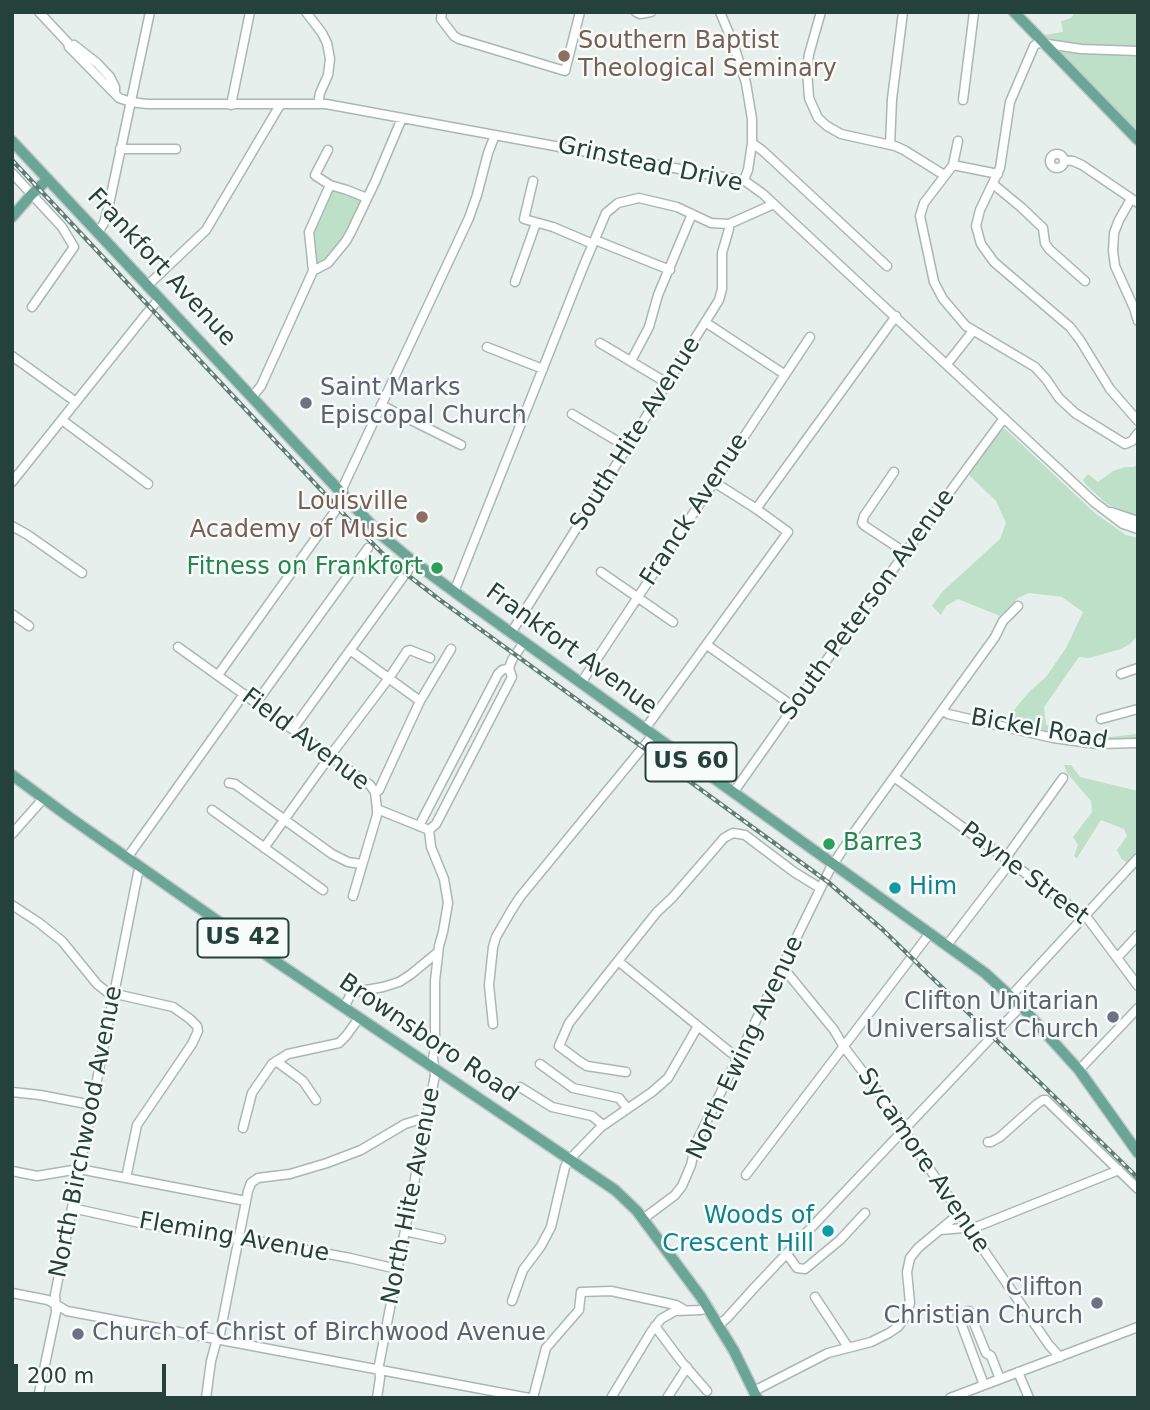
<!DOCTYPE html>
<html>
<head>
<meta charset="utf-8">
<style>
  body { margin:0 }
  #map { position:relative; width:1150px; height:1410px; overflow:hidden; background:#e6efeb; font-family:"DejaVu Sans",sans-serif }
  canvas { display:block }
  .frame { position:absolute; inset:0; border:14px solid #24423a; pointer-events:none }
  .scale { position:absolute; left:14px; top:1364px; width:152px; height:32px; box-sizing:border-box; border:4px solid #24423a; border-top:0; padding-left:9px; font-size:21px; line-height:24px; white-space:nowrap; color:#24423a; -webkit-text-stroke:5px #f7fbf9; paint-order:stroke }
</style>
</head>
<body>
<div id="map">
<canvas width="1150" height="1410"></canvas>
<div class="frame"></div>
<div class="scale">200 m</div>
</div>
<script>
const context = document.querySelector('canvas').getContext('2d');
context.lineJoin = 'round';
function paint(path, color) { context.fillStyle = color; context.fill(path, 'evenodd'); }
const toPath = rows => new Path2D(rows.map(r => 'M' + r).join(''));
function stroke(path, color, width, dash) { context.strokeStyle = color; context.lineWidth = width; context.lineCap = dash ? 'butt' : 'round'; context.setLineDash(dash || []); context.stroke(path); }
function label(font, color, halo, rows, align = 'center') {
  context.font = font + ' "DejaVu Sans",sans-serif'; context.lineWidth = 5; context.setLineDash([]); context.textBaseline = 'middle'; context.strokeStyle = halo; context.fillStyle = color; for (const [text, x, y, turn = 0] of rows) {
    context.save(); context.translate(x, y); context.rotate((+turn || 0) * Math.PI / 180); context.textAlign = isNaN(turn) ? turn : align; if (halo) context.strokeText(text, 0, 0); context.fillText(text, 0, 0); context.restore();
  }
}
paint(toPath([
  [1075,12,1138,12,1138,133,1105,101,1044,35,1063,32,1061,21,1071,18],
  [330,185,367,198,346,241,315,270,310,229],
  [1004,428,1096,514,1126,535,1138,538,1138,635,1130,644,1121,649,1089,658,1079,657,1044,707,1046,724,1058,733,1099,738,1138,734,1138,740,1120,742,1051,736,1003,723,1029,692,1046,677,1066,648,1083,612,1062,597,1029,593,1018,598,1000,616,958,599,946,606,941,615,932,606,942,592,1000,539,1006,523,996,501,968,474,995,437],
  [1138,464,1138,516,1132,515,1107,504,1086,485,1083,480,1088,474,1098,482,1113,471,1126,467,1134,467],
  [1064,765,1071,765,1080,777,1138,791,1138,855,1128,864,1121,858,1117,850,1127,836,1124,829,1101,820,1077,858,1076,858,1074,856,1078,845,1073,837,1092,812,1091,801,1067,773]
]), '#bfe0c8');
const minor = toPath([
  [39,12,68,43,69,47,119,98,131,102,147,104,326,104,745,181,763,194,1094,502,1123,524,1138,529],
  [306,12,322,33,327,43,330,59,328,75,320,93,318,104],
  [442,12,441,19,454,36,459,39,565,71,580,12],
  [636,12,640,14,651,12],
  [720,12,733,43,746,83,752,119,752,143,748,170,744,180],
  [821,12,809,54,807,70,809,98,818,118,827,126,841,134,895,146,904,150,944,175],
  [74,45,97,63,110,77,115,87,115,91],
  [1138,51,1081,49,1041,43,1038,43,1034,46,1010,102,1000,168,980,210,976,226,981,244,994,262,1070,327,1080,340,1110,389,1138,421],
  [963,100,974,12],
  [231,105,250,12],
  [958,141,953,165,924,203,920,216,934,282,943,299,966,326,1035,367,1046,379,1059,398,1075,413,1125,444,1132,441,1138,433],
  [752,143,763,151,887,266],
  [890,145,892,99,903,12],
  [120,149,176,149],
  [328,150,315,175,316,176,330,185,347,190,367,198],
  '1050 161a7 7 0 1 1 14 0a7 7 0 1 1-14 0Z',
  [1064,160,1073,161,1082,165,1138,203],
  [953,165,998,174],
  [12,173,62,227,74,247,32,307],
  [533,181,524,219,553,227,593,244],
  [993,184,1022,208,1043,228,1045,243,1049,249,1085,281],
  [1131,199,1119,220,1114,233,1113,251,1115,266,1134,308,1138,321],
  [98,232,104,223,108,209,150,12],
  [600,242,670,270],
  [313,271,309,232,330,185],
  [515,282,536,223],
  [148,285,206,230,280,105],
  [705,322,784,374],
  [600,343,667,383],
  [487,347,543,369],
  [12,356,76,402],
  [631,361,649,327,658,295,692,214],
  [947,364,973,331],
  [252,397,261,386,313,271,328,263,346,241,351,232,375,182,402,118],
  [381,405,461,445],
  [572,414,627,447],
  [62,420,148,484],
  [894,472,864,516,862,523,865,526,906,553],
  [12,482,147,313,160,298],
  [756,509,896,316],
  [1111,512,1138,521],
  [12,526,28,535,82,573],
  [601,572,673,622],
  [454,592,584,265,606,213,618,203,639,198,677,207,711,223,729,224,774,204],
  [12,614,29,626],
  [511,633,719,300,722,289,722,253,729,229,729,224],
  [707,645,794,707],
  [178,647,370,785,375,792,377,809,429,830,431,847,444,879,448,903,443,932,439,946,435,981,435,1048,433,1058,435,1075,379,1365,380,1378,377,1398],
  [350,650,420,701],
  [509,668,512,660,524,642],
  [1121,674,1138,668],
  [218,675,341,503,343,499,343,487,469,218,477,195,488,153,495,135],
  [581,683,810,337],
  [256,703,368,548],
  [942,710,948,714,1053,738,1098,744,1138,743],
  [1101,719,1138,709],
  [293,729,414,562],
  [645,729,788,532,755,508,714,482],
  [894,777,1088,919,1138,986],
  [229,783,235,784,332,854,348,862,361,864],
  [375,793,379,790,420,701,451,649],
  [733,793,831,654,1004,418],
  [212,810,323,890],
  [419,826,498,674,502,670,509,668,512,677,436,824,429,830],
  [12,834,43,799],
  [264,848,330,756,389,678,407,651,410,650,430,658],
  [127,858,244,694],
  [1005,859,1063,778],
  [353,896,377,815,377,809],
  [12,905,38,922,62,941,97,984,107,992,173,1007,190,1019,197,1026,198,1031,192,1044,137,1125,126,1178],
  [947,945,1010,863],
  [1117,958,1138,935],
  [618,961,730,1052,738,1057],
  [781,970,789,975,834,1030,844,1047,902,1123,909,1139,966,1222,974,1236,1049,1345,1060,1357],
  [1011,996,1138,858],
  [344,1007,350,996,355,992,383,987,399,982,410,975,438,952],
  [493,1024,489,985,493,947,496,937,511,911,520,897,653,735],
  [276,1061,303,1081,316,1100],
  [540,1064,573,1088,619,1098,627,1108],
  [1079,1070,1138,1008],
  [626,1072,587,1066,579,1061,559,1046,569,1023,606,976,657,912,672,898,724,838,733,833,745,835,794,872,820,888],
  [520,1087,552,1107,592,1116,603,1125],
  [12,1092,40,1095,92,1105],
  [243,1128,252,1093,272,1064,288,1054,339,1043,346,1036,359,1018],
  [988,1142,991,1142,1000,1137,1037,1104,1043,1100,1046,1100,1138,1189],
  [12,1171,37,1176,79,1169,246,1201],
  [746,1175,930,933],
  [72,1208,140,1223,231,1238,258,1241,350,1258,397,1269],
  [643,1219,675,1195,682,1186,691,1165,696,1143,830,869,855,831,995,637,1003,621,1018,606],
  [940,1230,976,1227,1119,1170],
  [405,1231,441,1239],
  [787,1254,797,1268,805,1269,840,1240,865,1213],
  [12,1293,48,1300,67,1311,529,1398],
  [815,1297,848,1347],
  [512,1301,523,1270,541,1246,551,1227,565,1167,569,1160,601,1127,652,1092,668,1078,698,1026],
  [719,1325,727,1318,755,1287,1021,1006],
  [655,1326,681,1361,707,1391],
  [1018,1372,1029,1398],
  [984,1385,958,1315,969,1311,986,1353,991,1356,1000,1379],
  [754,1391,828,1353,871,1342,889,1333,898,1327,906,1316,910,1303,907,1272,910,1258,918,1248,960,1213],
  [38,1398,56,1312,55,1295,92,1105,138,873,141,868],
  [206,1398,211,1361,217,1339,220,1334,248,1191,251,1183,258,1178,290,1174,327,1163,361,1150,405,1124,418,1120,426,1120],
  [533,1398,546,1348,579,1310,581,1292,611,1291,676,1305,683,1309],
  [611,1398,651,1332,661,1319,675,1311,701,1310,708,1307],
  [667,1398,687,1367],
  [950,1398,1138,1327]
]);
const major = toPath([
  [1014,12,1138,140],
  [12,141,380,534,414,562,460,596,985,973,1021,1006,1079,1070,1138,1153],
  [12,217,32,194,48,179],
  [12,775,69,817,275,961,615,1190,637,1211,701,1297,734,1351,757,1398]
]);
stroke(minor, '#a8b8b2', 11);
stroke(major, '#c2cac8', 13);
stroke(minor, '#fff', 8);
stroke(major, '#6aa596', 10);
const rail = toPath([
  [12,160,352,523,392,563,440,600,828,882,882,929,1138,1178]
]);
stroke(rail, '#5f7d75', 4.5);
stroke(rail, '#f7fbf9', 2, [5]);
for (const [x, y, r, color] of [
  [564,56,7,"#8d6e63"],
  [306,403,7,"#6b7280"],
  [422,517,7,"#8d6e63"],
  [437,568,7,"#2e9e5b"],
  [829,844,7,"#2e9e5b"],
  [895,888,7,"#0f9aa8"],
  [1113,1017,7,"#6b7280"],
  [828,1231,7,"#0f9aa8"],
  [1097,1303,7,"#6b7280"],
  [78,1334,7,"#6b7280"]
]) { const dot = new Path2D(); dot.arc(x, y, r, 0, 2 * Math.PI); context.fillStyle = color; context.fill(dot); stroke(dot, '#f7fbf9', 2.5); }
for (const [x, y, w] of [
  [691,762,91],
  [243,938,91]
]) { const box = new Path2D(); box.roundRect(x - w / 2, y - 19.5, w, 39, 5); context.fillStyle = '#f7fbf9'; context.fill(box); stroke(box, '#24423a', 2); }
label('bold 23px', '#24423a', null, [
  ["US 60",691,762],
  ["US 42",243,938]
]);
label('24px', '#785e54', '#f7fbf9', [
  ["Southern Baptist",578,42],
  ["Theological Seminary",578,70],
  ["Louisville",408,503,"right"],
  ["Academy of Music",408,531,"right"]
], 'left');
label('24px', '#24423a', '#f7fbf9', [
  ["Grinstead Drive",650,165,12],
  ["Frankfort Avenue",161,268,47],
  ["South Hite Avenue",636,434,-58],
  ["Franck Avenue",695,510,-57],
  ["South Peterson Avenue",868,605,-54],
  ["Frankfort Avenue",571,650,36],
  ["Bickel Road",1039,730,10],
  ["Field Avenue",305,740,37],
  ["Payne Street",1024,874,37],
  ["Brownsboro Road",428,1039,34],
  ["North Ewing Avenue",746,1048,-65],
  ["North Birchwood Avenue",87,1132,-79],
  ["Sycamore Avenue",923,1161,56],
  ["North Hite Avenue",412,1196,-79],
  ["Fleming Avenue",234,1238,10]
]);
label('24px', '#5b616d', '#f7fbf9', [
  ["Saint Marks",320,389],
  ["Episcopal Church",320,417],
  ["Clifton Unitarian",1099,1003,"right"],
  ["Universalist Church",1099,1031,"right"],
  ["Clifton",1083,1289,"right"],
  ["Christian Church",1083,1317,"right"],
  ["Church of Christ of Birchwood Avenue",92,1334]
], 'left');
label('24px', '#27864d', '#f7fbf9', [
  ["Fitness on Frankfort",423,568],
  ["Barre3",843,844,"left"]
], 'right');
label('24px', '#0d838f', '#f7fbf9', [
  ["Him",909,888],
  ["Woods of",814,1217,"right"],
  ["Crescent Hill",814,1245,"right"]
], 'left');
</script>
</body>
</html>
